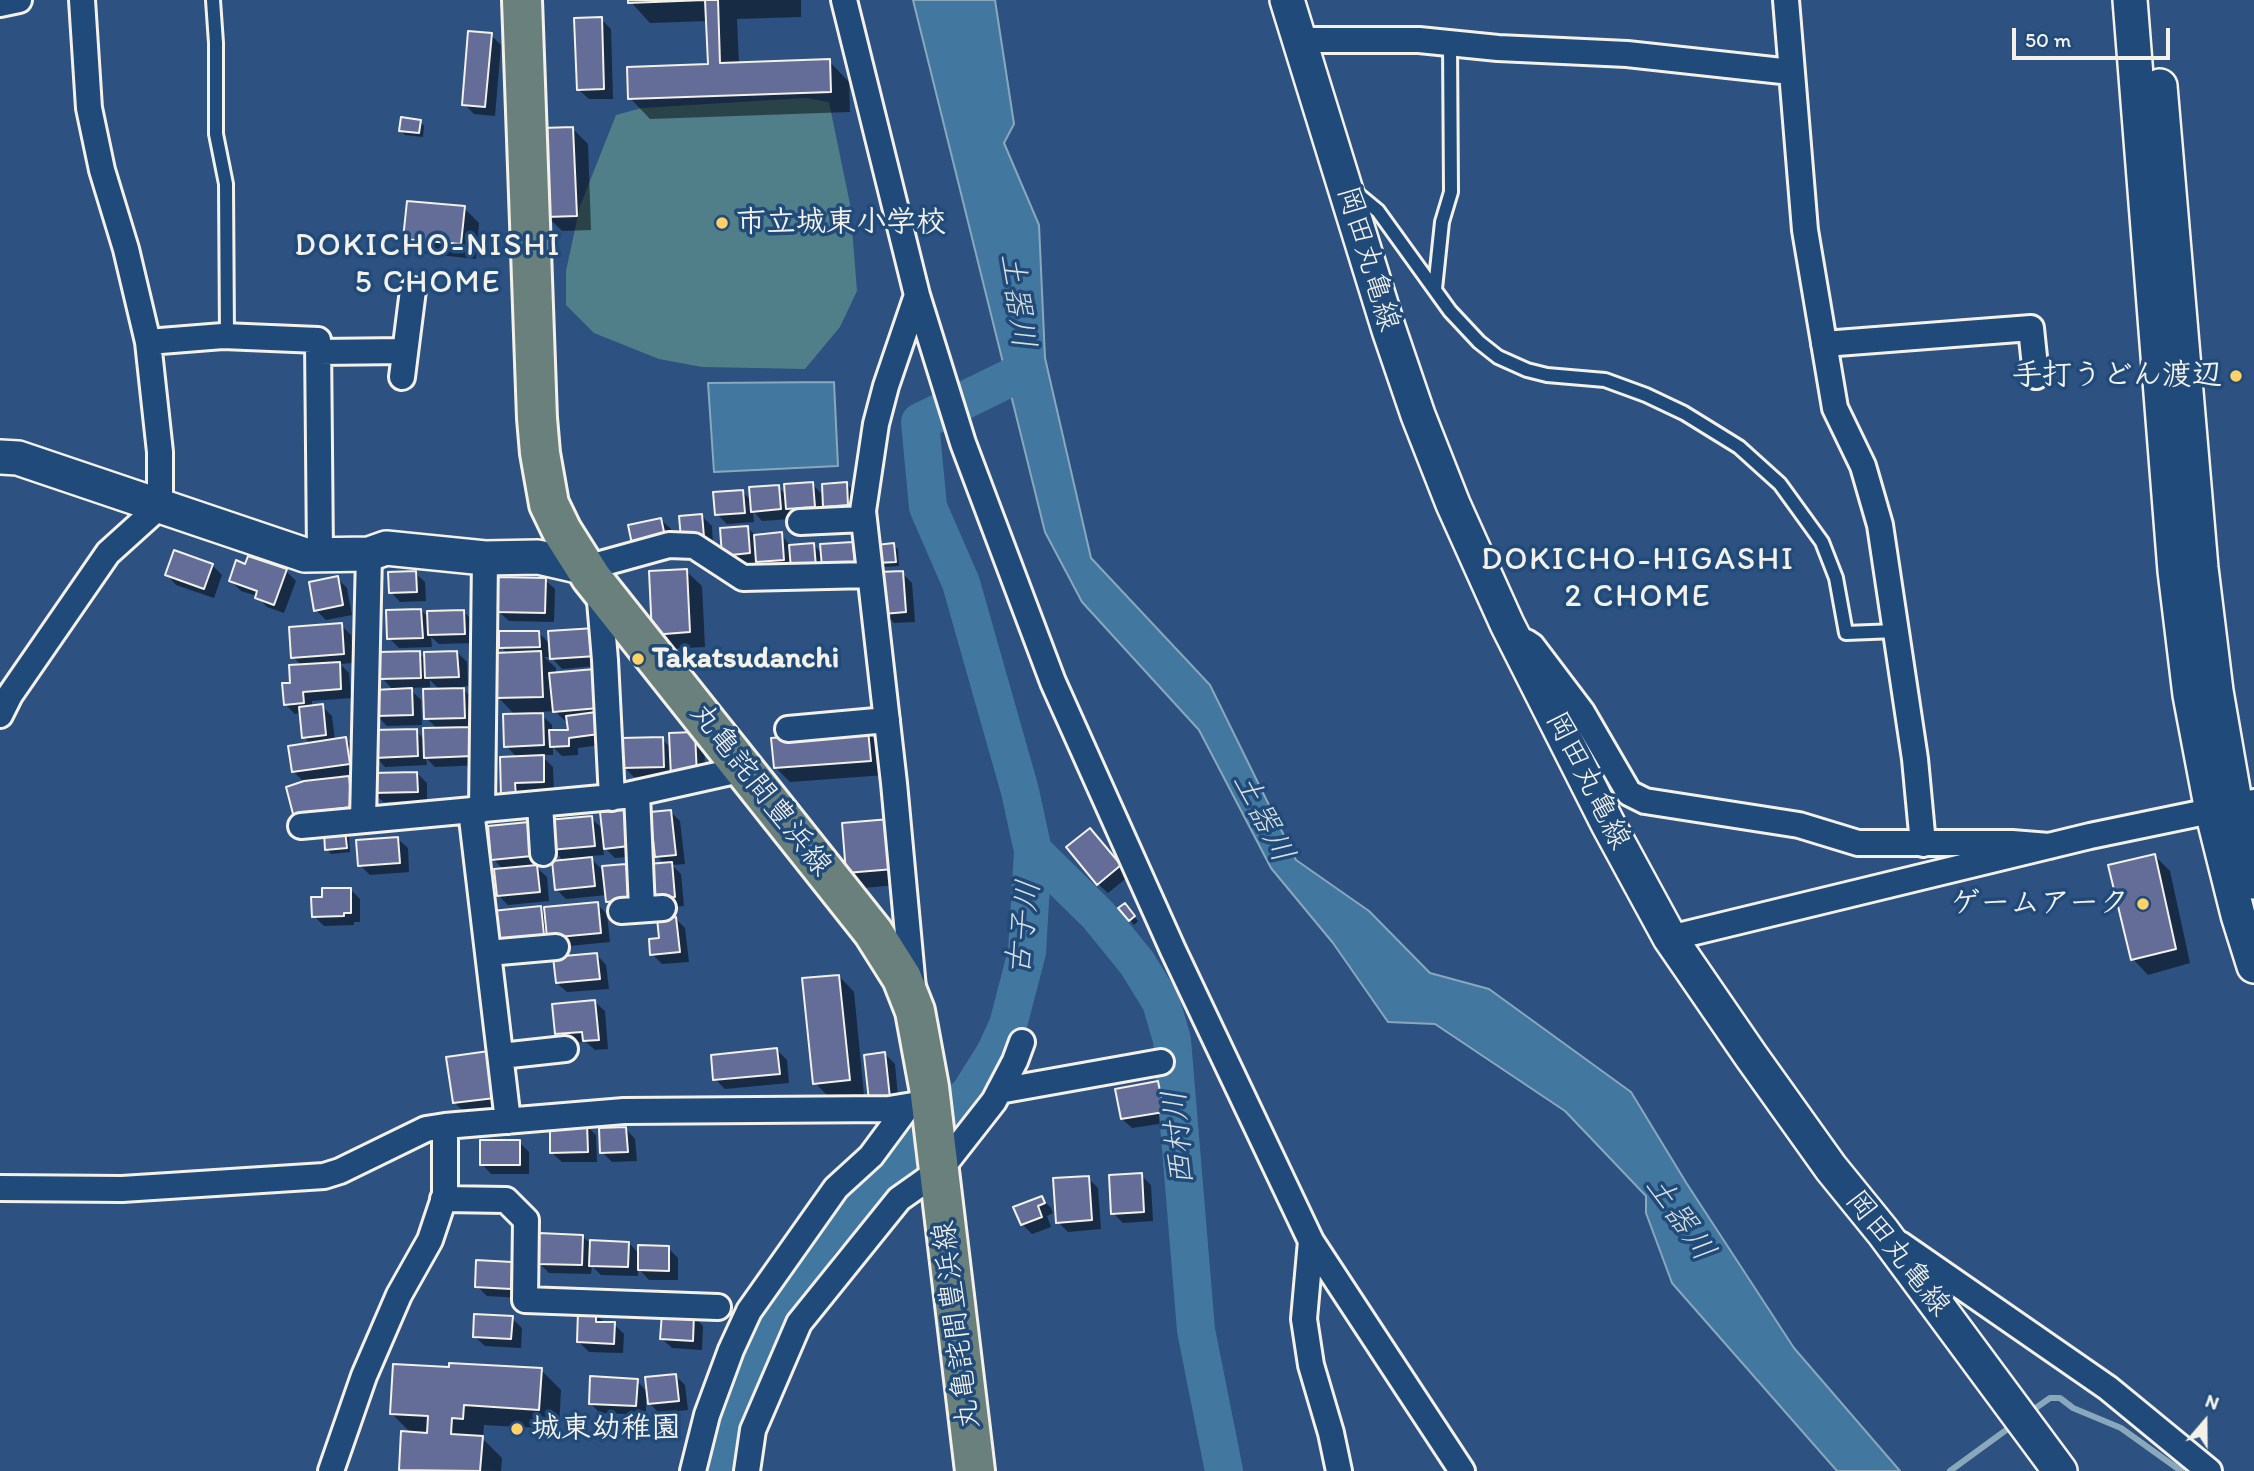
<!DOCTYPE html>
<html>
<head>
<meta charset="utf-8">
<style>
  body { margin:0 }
  #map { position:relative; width:2254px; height:1471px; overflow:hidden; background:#2d5180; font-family:Itim,sans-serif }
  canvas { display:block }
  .north { position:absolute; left:2170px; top:1387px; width:70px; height:70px; -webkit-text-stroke:5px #1f4a7a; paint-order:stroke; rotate:20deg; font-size:19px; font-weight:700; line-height:28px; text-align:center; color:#f4f1e8 }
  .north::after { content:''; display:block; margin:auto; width:24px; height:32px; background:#f4f1e8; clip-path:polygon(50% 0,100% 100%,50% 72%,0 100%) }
  .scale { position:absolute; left:2012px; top:28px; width:158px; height:32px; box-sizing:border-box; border:4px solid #f4f1e8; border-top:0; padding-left:9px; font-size:21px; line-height:24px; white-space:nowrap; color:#f4f1e8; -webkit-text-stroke:5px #1f4a7a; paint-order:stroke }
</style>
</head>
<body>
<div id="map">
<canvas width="2254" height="1471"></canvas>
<div class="north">N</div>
<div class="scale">50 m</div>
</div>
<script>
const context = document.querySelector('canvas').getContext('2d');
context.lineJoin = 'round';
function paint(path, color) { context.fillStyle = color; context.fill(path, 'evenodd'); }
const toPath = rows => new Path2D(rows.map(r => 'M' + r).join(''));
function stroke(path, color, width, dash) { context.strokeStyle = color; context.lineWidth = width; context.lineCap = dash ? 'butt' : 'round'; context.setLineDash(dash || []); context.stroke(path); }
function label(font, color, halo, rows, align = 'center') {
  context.font = font + ' Itim,"Klee One",sans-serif'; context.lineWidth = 7; context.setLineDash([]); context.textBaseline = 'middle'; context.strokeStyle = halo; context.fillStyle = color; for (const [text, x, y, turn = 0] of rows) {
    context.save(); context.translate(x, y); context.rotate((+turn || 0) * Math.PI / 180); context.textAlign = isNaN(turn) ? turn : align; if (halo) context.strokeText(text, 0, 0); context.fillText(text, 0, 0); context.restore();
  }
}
paint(toPath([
  [806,98,829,102,850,204,857,291,840,327,805,369,702,367,659,359,594,333,566,305,566,271,580,206,616,115,642,108]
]), '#507f89');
const water = toPath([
  [913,0,995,0,1014,124,1004,143,1039,225,1045,358,1091,558,1210,685,1296,860,1369,911,1430,973,1489,989,1631,1092,1687,1184,1794,1348,1900,1471,1837,1471,1672,1283,1646,1213,1646,1196,1565,1111,1435,1024,1388,1022,1333,943,1271,868,1199,730,1082,602,1045,532,913,0],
  [834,382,838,466,714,472,708,383,834,382]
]);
paint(water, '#42789f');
stroke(water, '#89a8bc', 2);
paint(toPath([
  [629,0,801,0,801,17,737,19,739,64,829,61,849,82,850,112,650,119,630,98,709,65,708,21,650,23],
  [601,19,611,29,613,99,589,99,579,90],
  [491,35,501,45,495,116,474,114,464,104],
  [420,121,424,126,423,137,405,135,401,131],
  [573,129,588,144,591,230,562,231,547,216],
  [464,208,479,223,476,259,420,253,405,238],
  [846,483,856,493,857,514,835,516,823,504,824,516,798,518,789,509,790,519,762,521,753,511,754,522,727,524,717,514,743,492,752,501,778,487,787,496,812,484,824,496],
  [702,516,712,526,713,547,692,548],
  [661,520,671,529,675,551,644,557],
  [748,528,756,536,781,534,791,547,814,545,822,554,852,543,862,553,864,573,767,571,759,563,734,565,724,555],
  [893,545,898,549,899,566,883,567,879,563],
  [212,565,222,575,214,598,176,585,167,575],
  [286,571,296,581,284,613,267,607,257,596,241,591,231,581],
  [686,571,702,586,705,647,669,649,654,634],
  [415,573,425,582,426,601,400,602,391,592],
  [902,573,912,583,915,622,894,623,884,613],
  [337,578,347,588,352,615,326,620,316,610],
  [545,580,555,589,554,622,509,621,499,612],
  [421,610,429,618,464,612,474,622,474,643,439,644,431,637,432,647,399,648,389,638],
  [341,625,351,635,353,663,340,664,349,673,351,698,312,701,312,707,322,706,332,716,335,741,345,739,355,749,358,773,339,776,340,779,348,778,358,788,361,816,305,823,295,813,305,783,294,772,311,744,304,737,301,713,295,714,285,704,292,684,302,666,293,657],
  [594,630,606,665,562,669,551,657,544,657,556,668,556,674,595,671,608,744,578,748,578,755,562,756,553,747,553,755,541,755,553,767,554,792,524,793,525,806,503,797,518,758,506,746,516,716,498,697,508,654,501,647,538,632,550,644],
  [555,711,565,721,568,721,570,731,552,732,552,725,539,712],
  [457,652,467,662,468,686,461,687,473,699,474,727,470,727,482,738,482,765,435,767,426,758,427,765,385,767,376,757,416,731,425,740,438,729,426,718,440,690,430,680,430,687,409,688,421,700,422,725,387,726,377,716,394,691,382,678,419,653,426,660],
  [868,732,883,747,885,775,790,782,775,767],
  [694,734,704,744,706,786,672,776,634,777,624,767,662,739,671,748],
  [417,773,427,783,427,801,383,802,373,792],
  [670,811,680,821,685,864,672,865,681,874,684,906,663,908,665,864,656,856],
  [625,812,635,821,638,856,615,858,603,846,604,855,589,856,604,872,626,865,636,875,639,909,617,911,607,901,607,895,566,899,556,889,564,861,552,849,591,818,604,830],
  [890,821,908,884,863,888,847,872],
  [345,832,349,836,350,852,331,854,327,849],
  [538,834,541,865,535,866,547,877,549,901,508,905,498,895,504,870,493,859],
  [398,839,408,848,409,872,370,875,360,865],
  [1100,840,1129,876,1108,893,1098,884],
  [2155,856,2170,871,2190,963,2148,975,2133,959],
  [350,889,360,899,360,922,354,922,354,925,324,926,314,916,324,899],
  [597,904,607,914,610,942,559,947,506,948,496,938,541,908,547,914],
  [1121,909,1129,910,1138,921,1134,925],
  [676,919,685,928,689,962,662,964,652,954],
  [597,955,606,965,609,989,567,992,557,983],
  [839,976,854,992,864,1095,830,1098,815,1083],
  [595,1002,605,1011,608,1049,595,1050,586,1042,566,1043,556,1034],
  [777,1050,787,1060,789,1083,725,1089,715,1079],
  [885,1054,895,1064,899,1108,880,1110],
  [448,1058,509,1113,470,1118,455,1103],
  [1158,1083,1168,1093,1172,1122,1132,1128,1122,1119],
  [586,1125,596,1135,597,1162,562,1162,552,1153],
  [626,1129,635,1139,637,1161,612,1162,602,1152],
  [519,1142,529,1152,529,1174,491,1174,482,1164],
  [1141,1175,1151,1185,1153,1221,1123,1223,1113,1213],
  [1088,1178,1098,1188,1101,1229,1068,1232,1058,1222],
  [1041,1198,1051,1208,1053,1213,1047,1216,1051,1227,1032,1234,1022,1224],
  [582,1236,592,1245,629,1243,640,1255,668,1248,678,1258,678,1280,649,1280,638,1268,638,1276,601,1275,592,1266,591,1274,549,1273,539,1263],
  [512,1264,522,1274,520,1298,487,1296,477,1286],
  [595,1314,606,1324,614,1324,624,1334,623,1353,589,1352,579,1342],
  [694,1316,703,1326,702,1350,672,1348,662,1339],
  [512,1318,522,1328,521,1348,485,1346,475,1337],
  [541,1370,561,1390,559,1429,484,1425,483,1439,502,1458,501,1471,400,1469,412,1434,391,1413],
  [675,1375,685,1385,688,1410,659,1413,646,1400,646,1415,600,1413,590,1403,637,1381,648,1393]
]), '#0007');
stroke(toPath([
  [2030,1412,2050,1398,2060,1398,2073,1408,2121,1428,2181,1471],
  [1950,1471,2013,1425]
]), '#89a8bc', 6);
stroke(toPath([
  [1033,851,1098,915,1137,963,1161,1002,1172,1040,1196,1330,1224,1471],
  [715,1471,736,1402,774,1309,821,1240,970,1093,995,1053,1008,1025,1027,952,1033,851,1020,791,961,583,928,507,920,422,1026,370]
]), '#42789f', 38);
const building = toPath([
  [628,0,718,0,720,63,830,59,831,92,628,99,627,67,708,64,705,0,628,3,628,0],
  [602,17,604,89,577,90,574,18,602,17],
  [468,31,492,33,485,107,462,105,468,31],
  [401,117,421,120,419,133,399,131,401,117],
  [573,127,577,216,546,217,542,128,573,127],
  [407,201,465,206,461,244,403,239,407,201],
  [813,482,815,507,786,509,784,484,813,482],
  [847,482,848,505,823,507,822,484,847,482],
  [779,485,781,509,751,512,749,487,779,485],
  [743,490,745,513,715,515,713,492,743,490],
  [702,514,704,537,681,539,679,516,702,514],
  [661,518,666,541,633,549,628,525,661,518],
  [748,526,750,553,722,556,720,528,748,526],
  [782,532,784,560,756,562,754,535,782,532],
  [853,542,855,564,822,567,820,544,853,542],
  [814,543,816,567,791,569,789,545,814,543],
  [894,543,896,562,877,563,876,545,894,543],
  [174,550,213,564,204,589,165,575,174,550],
  [248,556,287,569,274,605,255,598,257,591,229,581,236,560,245,564,248,556],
  [687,569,690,632,652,635,649,571,687,569],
  [416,571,417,592,389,593,388,572,416,571],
  [903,571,906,612,883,614,879,572,903,571],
  [338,576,343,605,314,611,309,582,338,576],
  [498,577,546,578,545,613,497,612,498,577],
  [421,609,423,638,387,639,386,610,421,609],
  [464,610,465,634,428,635,427,611,464,610],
  [342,623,344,654,291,658,289,627,342,623],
  [595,628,597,656,550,659,548,631,595,628],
  [499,631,539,631,540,647,499,648,499,631],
  [420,651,421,678,380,679,379,652,420,651],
  [457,651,459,677,425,678,424,652,457,651],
  [541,651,543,697,496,698,495,653,541,651],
  [340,662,341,689,303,692,304,703,284,705,282,683,290,683,289,665,340,662],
  [595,669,599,708,553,712,549,673,595,669],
  [412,688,413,715,375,716,374,690,412,688],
  [464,688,465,718,424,719,423,689,464,688],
  [323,704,326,735,302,738,299,707,323,704],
  [596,712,599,734,569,738,569,746,550,747,549,730,568,730,566,716,596,712],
  [543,713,544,745,504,747,503,714,543,713],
  [472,727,473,756,424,758,423,728,472,727],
  [417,729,418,756,374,758,373,730,417,729],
  [868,730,871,761,774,768,771,738,868,730],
  [695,732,697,777,671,777,669,733,695,732],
  [346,737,350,764,292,772,288,746,346,737],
  [663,737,664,767,622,768,621,738,663,737],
  [544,755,544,782,515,783,516,797,501,798,500,757,544,755],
  [417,772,418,792,372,793,371,773,417,772],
  [349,776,352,807,293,814,286,787,304,781,349,776],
  [625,810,629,846,604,849,600,812,625,810],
  [671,810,676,855,655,857,650,812,671,810],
  [592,816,595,846,550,850,547,820,592,816],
  [890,819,894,869,846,873,842,823,890,819],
  [529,822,532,856,491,860,488,826,529,822],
  [1090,828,1121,865,1097,885,1066,847,1090,828],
  [345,830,347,848,325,850,324,832,345,830],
  [398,837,400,863,358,866,356,840,398,837],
  [2155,854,2176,949,2131,960,2108,865,2155,854],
  [592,857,595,886,555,890,552,861,592,857],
  [672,862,675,897,652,899,648,864,672,862],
  [626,864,630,900,606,902,602,866,626,864],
  [537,865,540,892,497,896,494,869,537,865],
  [322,888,351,888,351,913,344,913,344,916,312,917,311,897,322,897,322,888],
  [598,902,601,933,547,938,544,907,598,902],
  [1125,903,1135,916,1129,921,1118,908,1125,903],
  [541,906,544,935,495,939,492,911,541,906],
  [676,917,680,952,650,955,649,939,659,938,657,918,676,917],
  [597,953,600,979,556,983,553,957,597,953],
  [839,975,850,1080,813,1084,802,978,839,975],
  [595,1000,599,1040,583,1041,582,1032,555,1034,552,1004,595,1000],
  [777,1048,780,1074,713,1080,711,1055,777,1048],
  [489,1051,495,1098,453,1103,446,1057,489,1051],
  [885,1052,890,1098,869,1101,864,1055,885,1052],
  [1158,1081,1164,1112,1121,1119,1115,1089,1158,1081],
  [587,1123,588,1152,550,1153,550,1124,587,1123],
  [626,1127,628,1152,600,1153,599,1128,626,1127],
  [480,1140,520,1140,520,1165,480,1165,480,1140],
  [1142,1173,1144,1212,1111,1214,1109,1175,1142,1173],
  [1089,1176,1092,1220,1056,1223,1053,1178,1089,1176],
  [1042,1196,1045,1203,1038,1206,1042,1217,1021,1225,1013,1207,1042,1196],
  [539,1233,583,1235,582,1265,538,1264,539,1233],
  [590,1240,629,1242,628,1267,589,1266,590,1240],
  [638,1245,669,1246,669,1271,638,1270,638,1245],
  [476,1260,512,1262,511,1289,475,1287,476,1260],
  [578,1311,596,1312,596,1322,615,1322,614,1344,577,1342,578,1311],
  [662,1313,694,1314,693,1341,660,1339,662,1313],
  [474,1314,513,1316,511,1339,473,1337,474,1314],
  [449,1363,542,1368,539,1410,464,1405,463,1419,452,1418,451,1434,483,1436,480,1471,399,1470,401,1431,427,1433,428,1416,390,1414,393,1364,449,1367,449,1363],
  [676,1374,679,1401,648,1404,645,1377,676,1374],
  [590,1376,638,1379,636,1406,589,1404,590,1376]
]);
paint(building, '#636d98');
stroke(building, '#f4f1e8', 2);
const lane = toPath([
  [213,0,216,43,216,134,226,184,227,337],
  [1355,192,1378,211,1450,311,1479,342,1498,357,1527,370,1547,375,1605,380,1646,395,1684,413,1739,447,1780,484,1822,542,1836,578,1846,633,1896,631],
  [1435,289,1442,222,1451,192,1450,43]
]);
const street = toPath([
  [844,0,917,295,963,443,1053,682,1173,950,1311,1241,1462,1471],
  [1786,0,1805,230,1835,408,1863,466,1880,525,1915,759,1923,844],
  [0,4,19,0],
  [1298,40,1419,40,1498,48,1627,54,1791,72],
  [148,342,223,336,318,340,320,555],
  [1824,344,2031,328,2036,376],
  [318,352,405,351],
  [402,377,413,290],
  [800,522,864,519],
  [586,568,669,545,694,546,743,578,870,575],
  [599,589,605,660,612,798],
  [1526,642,1532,646,1582,712,1629,793,1645,801,1799,825,1858,843,2012,843,2049,846],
  [0,715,10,695,108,553,160,506,160,452,148,342,126,249,102,170,89,108,82,0],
  [788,729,887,720],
  [637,794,642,909],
  [540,804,543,853],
  [471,810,508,1121],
  [482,810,485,558],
  [363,820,369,554],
  [301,826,623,796,744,769],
  [621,911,663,908],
  [1670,938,2090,836,2254,802],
  [488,953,556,947],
  [913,988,894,783,863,511,876,424,886,386,917,295],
  [501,1056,565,1049],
  [999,1091,1161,1062],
  [0,1188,122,1189,324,1176,340,1171,426,1129,445,1126,624,1111,889,1109,931,1102],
  [443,1199,506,1200,526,1220,525,1300,718,1307],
  [1311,1241,1304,1319,1311,1365,1331,1433,1339,1471],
  [1900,1244,2108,1388,2209,1471],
  [331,1471,364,1376,399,1295,430,1240,445,1195,445,1126],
  [693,1471,707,1415,731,1350,749,1311,836,1188,871,1156,908,1106],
  [747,1471,753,1430,799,1323,899,1199,940,1170,994,1101,1015,1061,1022,1042]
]);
const secondary = toPath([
  [1287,0,1389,330,1418,415,1453,504,1507,624,1608,824,1670,938,1751,1056,1831,1168,1883,1232,2060,1471],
  [2130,0,2175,571,2190,695,2212,811,2238,915,2254,966],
  [2160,86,2201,568,2216,691,2241,836,2254,882],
  [0,457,18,458,305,555,369,554,386,548,485,558,538,557,586,568]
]);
const primary = toPath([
  [522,0,537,418,540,453,549,504,562,531,591,577,873,932,902,978,915,1011,929,1087,975,1471]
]);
stroke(lane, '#f4f1e8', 18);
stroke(street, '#f4f1e8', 30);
stroke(secondary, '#f4f1e8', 38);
stroke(primary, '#f4f1e8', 44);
stroke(lane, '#1f4a7a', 12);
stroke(street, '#1f4a7a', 24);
stroke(secondary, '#1f4a7a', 33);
stroke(primary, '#6a807d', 38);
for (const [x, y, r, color] of [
  [722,223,7,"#ffd166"],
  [2236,376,7,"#ffd166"],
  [638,659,7,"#ffd166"],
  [2143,904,7,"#ffd166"],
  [517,1429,7,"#ffd166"]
]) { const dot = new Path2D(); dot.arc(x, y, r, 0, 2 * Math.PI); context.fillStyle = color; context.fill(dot); stroke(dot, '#1f4a7a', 2.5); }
label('bold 30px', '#f4f1e8', '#1f4a7a', [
  ["市立城東小学校",736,223],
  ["手打うどん渡辺",2222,376,"right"],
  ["Takatsudanchi",652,659],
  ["ゲームアーク",2129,904,"right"],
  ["城東幼稚園",531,1429]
], 'left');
label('30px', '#f4f1e8', '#1f4a7a', [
  ["岡田丸亀線",1367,259,73],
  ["岡田丸亀線",1587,781,63],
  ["丸亀詫間豊浜線",760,790,52],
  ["岡田丸亀線",1897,1254,52],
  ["丸亀詫間豊浜線",958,1325,-97]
]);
context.letterSpacing = '2px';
label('32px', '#f4f1e8', '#1f4a7a', [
  ["DOKICHO-NISHI",428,247],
  ["5 CHOME",428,284],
  ["DOKICHO-HIGASHI",1638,561],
  ["2 CHOME",1638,598]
]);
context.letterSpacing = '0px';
label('italic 32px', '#d9dfdd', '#1f4a7a', [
  ["土器川",1016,301,82],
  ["土器川",1262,818,63],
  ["古子川",1025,928,-83],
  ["西村川",1180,1138,-95],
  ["土器川",1679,1219,55]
]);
</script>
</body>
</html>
